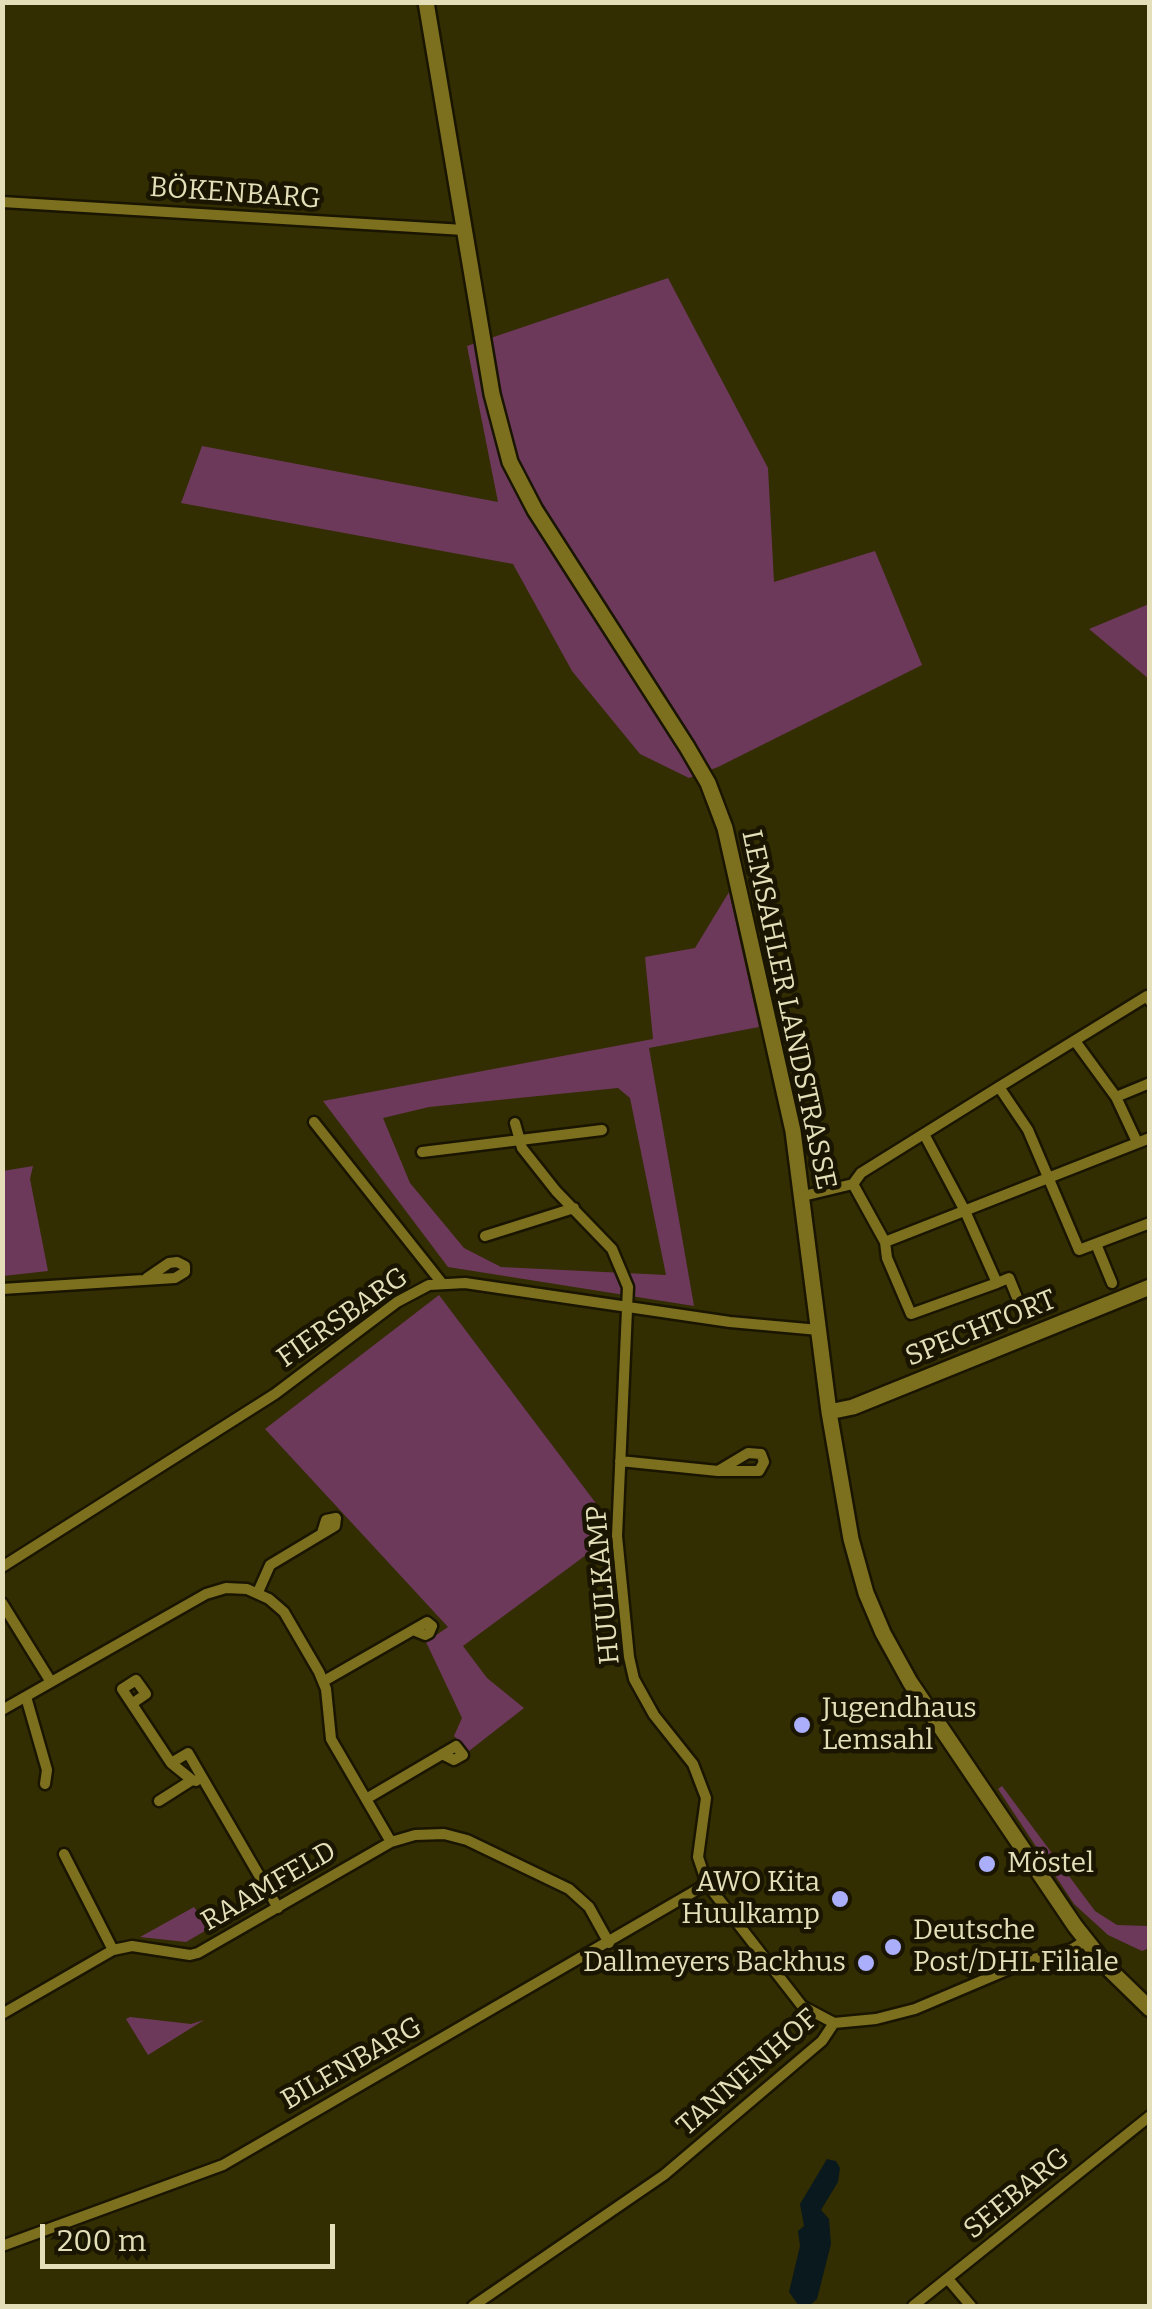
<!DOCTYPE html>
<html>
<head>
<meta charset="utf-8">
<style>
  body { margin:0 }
  #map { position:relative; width:1152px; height:2309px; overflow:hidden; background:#332d02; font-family:Bitter,serif }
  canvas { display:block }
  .frame { position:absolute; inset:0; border:5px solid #e4dfb9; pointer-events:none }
  .scale { position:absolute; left:40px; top:2224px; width:295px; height:45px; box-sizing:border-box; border:5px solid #e4dfb9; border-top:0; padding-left:12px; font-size:30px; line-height:35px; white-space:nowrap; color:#e4dfb9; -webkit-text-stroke:8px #191500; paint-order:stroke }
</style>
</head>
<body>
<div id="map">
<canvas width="1152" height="2309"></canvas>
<div class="frame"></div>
<div class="scale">200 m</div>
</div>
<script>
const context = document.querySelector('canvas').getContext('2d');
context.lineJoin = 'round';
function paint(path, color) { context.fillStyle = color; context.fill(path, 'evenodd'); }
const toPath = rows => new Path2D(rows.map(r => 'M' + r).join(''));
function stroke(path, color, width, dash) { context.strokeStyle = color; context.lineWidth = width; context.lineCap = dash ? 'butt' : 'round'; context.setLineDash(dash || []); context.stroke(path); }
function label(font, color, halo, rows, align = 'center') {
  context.font = font + ' Bitter,serif'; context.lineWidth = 9; context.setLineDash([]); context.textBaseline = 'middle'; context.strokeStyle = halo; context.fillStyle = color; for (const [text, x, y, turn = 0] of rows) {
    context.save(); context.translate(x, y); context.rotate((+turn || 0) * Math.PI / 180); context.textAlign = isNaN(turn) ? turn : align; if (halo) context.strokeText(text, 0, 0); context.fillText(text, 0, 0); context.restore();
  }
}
paint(toPath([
  [668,278,768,468,774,582,875,551,922,665,718,767,689,778,640,754,572,671,513,564,181,503,202,446,498,502,467,346],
  [1149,604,1149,679,1089,629],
  [729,892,759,1027,649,1048,694,1306,448,1267,323,1101,653,1039,645,957,695,948],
  [618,1088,630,1098,666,1275,501,1267,464,1248,410,1183,383,1118,429,1107],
  [33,1166,30,1179,48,1271,3,1276,3,1171],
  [439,1295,607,1518,609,1538,463,1646,487,1678,524,1708,469,1751,454,1736,462,1718,426,1642,448,1627,265,1429],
  [1002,1786,1095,1911,1117,1925,1149,1926,1149,1948,1142,1951,1108,1935,1074,1904,998,1789],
  [194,1907,210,1928,186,1942,140,1937],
  [130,2017,191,2024,204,2020,148,2055,126,2019]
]), '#6c395b');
paint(toPath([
  [827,2159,836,2161,840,2168,838,2182,821,2210,829,2219,831,2244,817,2299,809,2306,799,2306,789,2292,800,2246,798,2231,804,2226,800,2204]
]), '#0a191d');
const street = toPath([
  [2,202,464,230],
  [1075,1041,1116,1097,1150,1083],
  [999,1087,1028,1130,1079,1250,1150,1223],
  [1116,1097,1137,1142],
  [314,1122,441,1282],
  [515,1123,522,1148,556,1191,612,1249,628,1287,617,1536,629,1657,634,1679,654,1715,693,1764,706,1798,698,1857,707,1884,802,2006,834,2023,876,2019,915,2009,1033,1959,1072,1949,1085,1941],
  [422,1152,602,1130],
  [853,1184,861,1173,999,1087,1147,996,1150,1001],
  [803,1196,853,1184,885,1242,1150,1138],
  [485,1236,574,1208],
  [885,1242,887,1258,911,1314,997,1283,965,1211,924,1134],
  [1096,1244,1112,1283],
  [997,1283,1009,1278,1025,1317],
  [2,1289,175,1278,185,1272,185,1266,177,1262,169,1263,147,1278],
  [620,1461,718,1471,759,1471,764,1462,761,1454,748,1453,718,1471],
  [2,1567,275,1394,397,1302,429,1285,465,1283,730,1322,819,1330],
  [258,1592,270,1565,335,1526,336,1518,326,1520,322,1533],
  [2,1603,51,1682],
  [324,1681,427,1622,432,1626,429,1633,425,1635,413,1630],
  [26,1697,47,1770,45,1784],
  [133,1703,146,1694,136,1680,122,1689,171,1763,192,1780],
  [2,1710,206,1594,226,1588,247,1589,269,1599,284,1612,319,1672,326,1689,331,1739,391,1842],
  [171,1763,188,1753,278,1908],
  [366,1799,456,1746,463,1755,454,1760,442,1754],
  [159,1801,192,1780,196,1781],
  [64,1854,113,1950],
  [2,2014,113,1950,132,1946,190,1955,198,1953,391,1842,415,1835,444,1834,467,1840,569,1889,589,1907,609,1943],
  [2,2246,223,2165,707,1884],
  [948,2279,971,2306],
  [473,2306,664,2175,822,2041,834,2023],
  [913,2306,1150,2116]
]);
const secondary = toPath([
  [426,2,492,394,510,462,535,510,687,747,708,783,725,828,793,1131,829,1412,851,1539,866,1593,883,1633,910,1682,1075,1926,1109,1969,1150,2009],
  [829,1412,853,1407,1150,1287]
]);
stroke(street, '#191500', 15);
stroke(secondary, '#191500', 20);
stroke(street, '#7c701f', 10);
stroke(secondary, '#7c701f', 15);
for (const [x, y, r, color] of [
  [802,1725,10,"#abaffb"],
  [987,1864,10,"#abaffb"],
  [840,1899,10,"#abaffb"],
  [893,1947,10,"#abaffb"],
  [866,1963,10,"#abaffb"]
]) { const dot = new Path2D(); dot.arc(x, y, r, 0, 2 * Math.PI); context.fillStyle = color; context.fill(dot); stroke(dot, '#191500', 4); }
label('28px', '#e4dfb9', '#191500', [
  ["BÖKENBARG",235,194,4],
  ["LEMSAHLER LANDSTRASSE",788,1010,78],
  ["FIERSBARG",343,1318,-35],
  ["SPECHTORT",981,1329,-22],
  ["HUULKAMP",604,1585,-95],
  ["RAAMFELD",269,1887,-30],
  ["BILENBARG",352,2064,-30],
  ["TANNENHOF",748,2073,-41],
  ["SEEBARG",1017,2194,-39]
]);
label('28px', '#e4dfb9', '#191500', [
  ["Jugendhaus",822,1709],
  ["Lemsahl",822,1741],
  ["Möstel",1007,1864],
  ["AWO Kita",820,1883,"right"],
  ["Huulkamp",820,1915,"right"],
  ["Deutsche",913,1931],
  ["Post/DHL Filiale",913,1963],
  ["Dallmeyers Backhus",846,1963,"right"]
], 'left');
</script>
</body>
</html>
